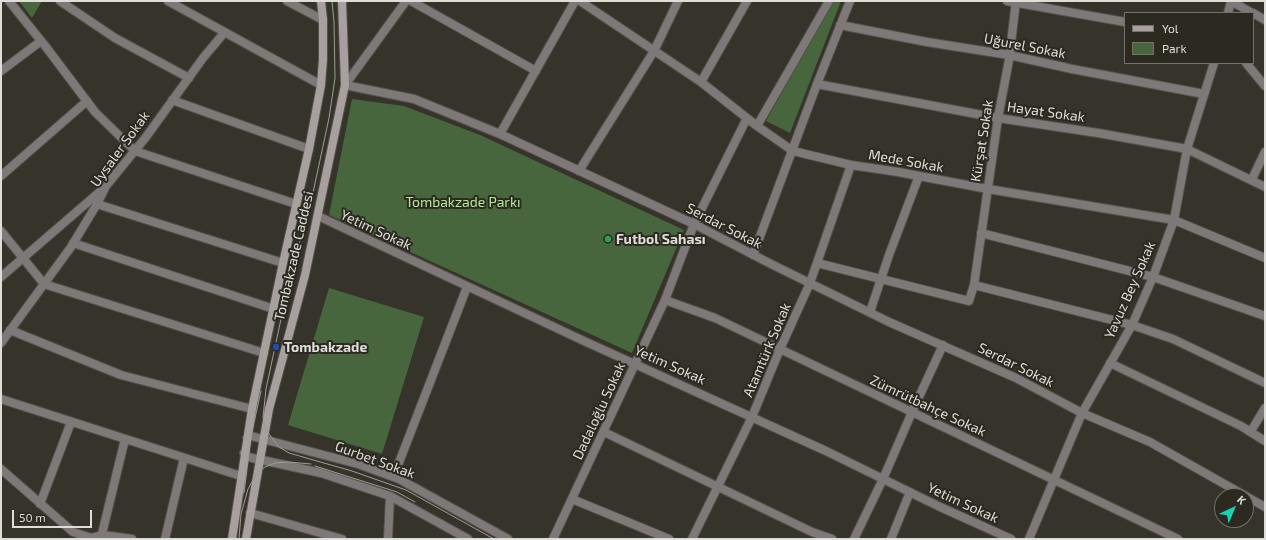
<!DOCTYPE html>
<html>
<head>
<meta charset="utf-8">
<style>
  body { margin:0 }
  #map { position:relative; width:1266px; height:540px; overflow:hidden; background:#36332a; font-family:"Exo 2",sans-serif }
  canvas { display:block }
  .frame { position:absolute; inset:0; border:2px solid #dfddd8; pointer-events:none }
  .legend { position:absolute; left:1124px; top:12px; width:130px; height:52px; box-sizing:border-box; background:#2c2921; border:1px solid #74716a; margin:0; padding:5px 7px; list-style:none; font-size:12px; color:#dfddd8 }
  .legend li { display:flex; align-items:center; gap:8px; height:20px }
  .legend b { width:20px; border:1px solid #74716a }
  .north { position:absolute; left:1214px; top:488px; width:40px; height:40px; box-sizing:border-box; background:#2c2921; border:1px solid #74716a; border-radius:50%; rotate:44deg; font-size:11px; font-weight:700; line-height:16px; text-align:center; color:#dfddd8 }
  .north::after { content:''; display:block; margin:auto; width:14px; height:18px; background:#13d5b3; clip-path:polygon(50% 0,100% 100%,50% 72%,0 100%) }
  .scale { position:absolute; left:12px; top:510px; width:80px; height:18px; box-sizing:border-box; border:2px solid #dfddd8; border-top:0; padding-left:5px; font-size:12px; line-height:14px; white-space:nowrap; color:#dfddd8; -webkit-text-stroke:3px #2c2921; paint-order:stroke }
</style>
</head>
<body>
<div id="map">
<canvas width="1266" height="540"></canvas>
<div class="frame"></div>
<ul class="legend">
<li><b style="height:5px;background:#a89f9f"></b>Yol</li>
<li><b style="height:11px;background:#48663d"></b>Park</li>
</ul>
<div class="north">K</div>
<div class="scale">50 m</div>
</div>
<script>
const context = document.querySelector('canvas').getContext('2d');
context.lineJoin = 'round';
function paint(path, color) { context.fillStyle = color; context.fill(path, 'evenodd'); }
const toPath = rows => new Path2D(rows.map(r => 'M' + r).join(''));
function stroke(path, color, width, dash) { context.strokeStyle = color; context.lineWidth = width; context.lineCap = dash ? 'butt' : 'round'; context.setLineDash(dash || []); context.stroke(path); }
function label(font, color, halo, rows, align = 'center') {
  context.font = font + ' "Exo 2",sans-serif'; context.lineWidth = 4; context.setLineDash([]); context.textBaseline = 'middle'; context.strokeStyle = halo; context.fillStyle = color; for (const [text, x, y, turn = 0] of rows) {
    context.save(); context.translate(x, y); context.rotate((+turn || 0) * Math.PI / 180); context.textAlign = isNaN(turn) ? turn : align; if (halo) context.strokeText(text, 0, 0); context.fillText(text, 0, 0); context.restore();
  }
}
paint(toPath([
  [19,1,42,1,32,18],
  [833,1,841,1,790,133,766,121],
  [352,99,404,106,480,135,684,230,632,353,329,215],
  [329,288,424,317,382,454,288,425]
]), '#48663d');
const street = toPath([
  [9,1,46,47,95,112,135,151,296,204],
  [60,1,115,38,189,78],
  [168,1,321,85],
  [287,1,323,20],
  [406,1,345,85,414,99,500,134,694,224,771,264,889,322,1016,378,1082,413,1150,442,1265,507],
  [411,1,536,71],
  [580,1,701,82,757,126,793,151,851,165,898,172,988,189,1174,220,1265,258],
  [1007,1,1125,22],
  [1231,1,1252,13],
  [1228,13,1231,1],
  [1253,13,1265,20],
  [840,25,927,42,1009,55,1072,69,1204,94],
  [1246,63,1265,86],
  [1,71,41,41],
  [701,82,747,1],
  [817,84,998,118,1098,133,1187,149,1265,187],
  [172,100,309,149],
  [757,126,829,1],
  [500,134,575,1],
  [579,171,654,51,678,1],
  [1,176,87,101],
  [1252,179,1265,152],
  [97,204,283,263],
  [318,216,584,341,826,451,938,506,1011,539],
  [1,231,44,284],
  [981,233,1153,277,1265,316],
  [73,243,274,309],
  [753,255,817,84,850,1],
  [817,263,969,301,974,285,998,118,1009,60,1016,1],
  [1,277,103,189],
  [44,284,264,353],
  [974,285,1132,325,1173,339,1265,383],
  [665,300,715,318,1178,539],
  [870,312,889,255,919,176],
  [10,330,121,375,252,409],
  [1,343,71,247,97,204,106,186,146,137,203,58,224,33],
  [1110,363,1241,426,1265,441],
  [1,399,241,476],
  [1251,431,1265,408],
  [604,432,812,532,832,539],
  [247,438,251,436,358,464,399,479,508,539],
  [244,453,248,457,321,473,390,496,468,539],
  [398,465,467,287],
  [1,469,73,532,91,538,103,535,132,539],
  [572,499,669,539],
  [40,504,71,422],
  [250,513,342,539],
  [101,538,125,439],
  [165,539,184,458],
  [388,539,390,496],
  [553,539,665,300,694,224,747,118],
  [692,539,752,417,780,349,810,283,851,165],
  [854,539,883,479,912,412,943,345],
  [891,539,910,492],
  [1029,539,1082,413,1132,325,1153,277,1174,220,1187,149,1214,63]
]);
const secondary = toPath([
  [232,539,252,409,283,263,309,149,321,85,323,59,323,20,321,1],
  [246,539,269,409,305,275,345,85,342,1]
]);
stroke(street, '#545249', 10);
stroke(secondary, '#545249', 10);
stroke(street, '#7e7879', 8);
stroke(secondary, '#a89f9f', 8);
stroke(toPath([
  [332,1,334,22,335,78,329,118,308,216,293,263,266,389,263,417,266,430,279,447,289,453,352,471,406,490,494,539],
  [315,466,397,492,415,502],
  [244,493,251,436,261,391],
  [239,539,241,514,248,489,257,473,265,467,275,463,288,462,311,464]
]), '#9f9d96', 1);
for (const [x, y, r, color] of [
  [608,239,4,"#2e9e5b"],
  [276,347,4,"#1a4fb4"]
]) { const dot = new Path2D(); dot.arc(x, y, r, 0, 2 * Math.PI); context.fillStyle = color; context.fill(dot); stroke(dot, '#2c2921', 1.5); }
label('14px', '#dfddd8', '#2c2921', [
  ["Uğurel Sokak",1025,46,11],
  ["Hayat Sokak",1046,112,8],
  ["Kürşat Sokak",982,141,-81],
  ["Uysaler Sokak",120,149,-54],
  ["Mede Sokak",906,161,10],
  ["Serdar Sokak",724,226,27],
  ["Yetim Sokak",376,230,25],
  ["Tombakzade Caddesi",294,256,-77],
  ["Yavuz Bey Sokak",1130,290,-66],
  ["Atamtürk Sokak",767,350,-67],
  ["Yetim Sokak",670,365,24],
  ["Serdar Sokak",1016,365,26],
  ["Zümrütbahçe Sokak",928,406,25],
  ["Dadaloğlu Sokak",599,411,-65],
  ["Gurbet Sokak",375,460,20],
  ["Yetim Sokak",963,503,25]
]);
label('14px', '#adec96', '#2c2921', [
  ["Tombakzade Parkı",463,202]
]);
label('bold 14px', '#dfddd8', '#2c2921', [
  ["Futbol Sahası",616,239],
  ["Tombakzade",284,347]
], 'left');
</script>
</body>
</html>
